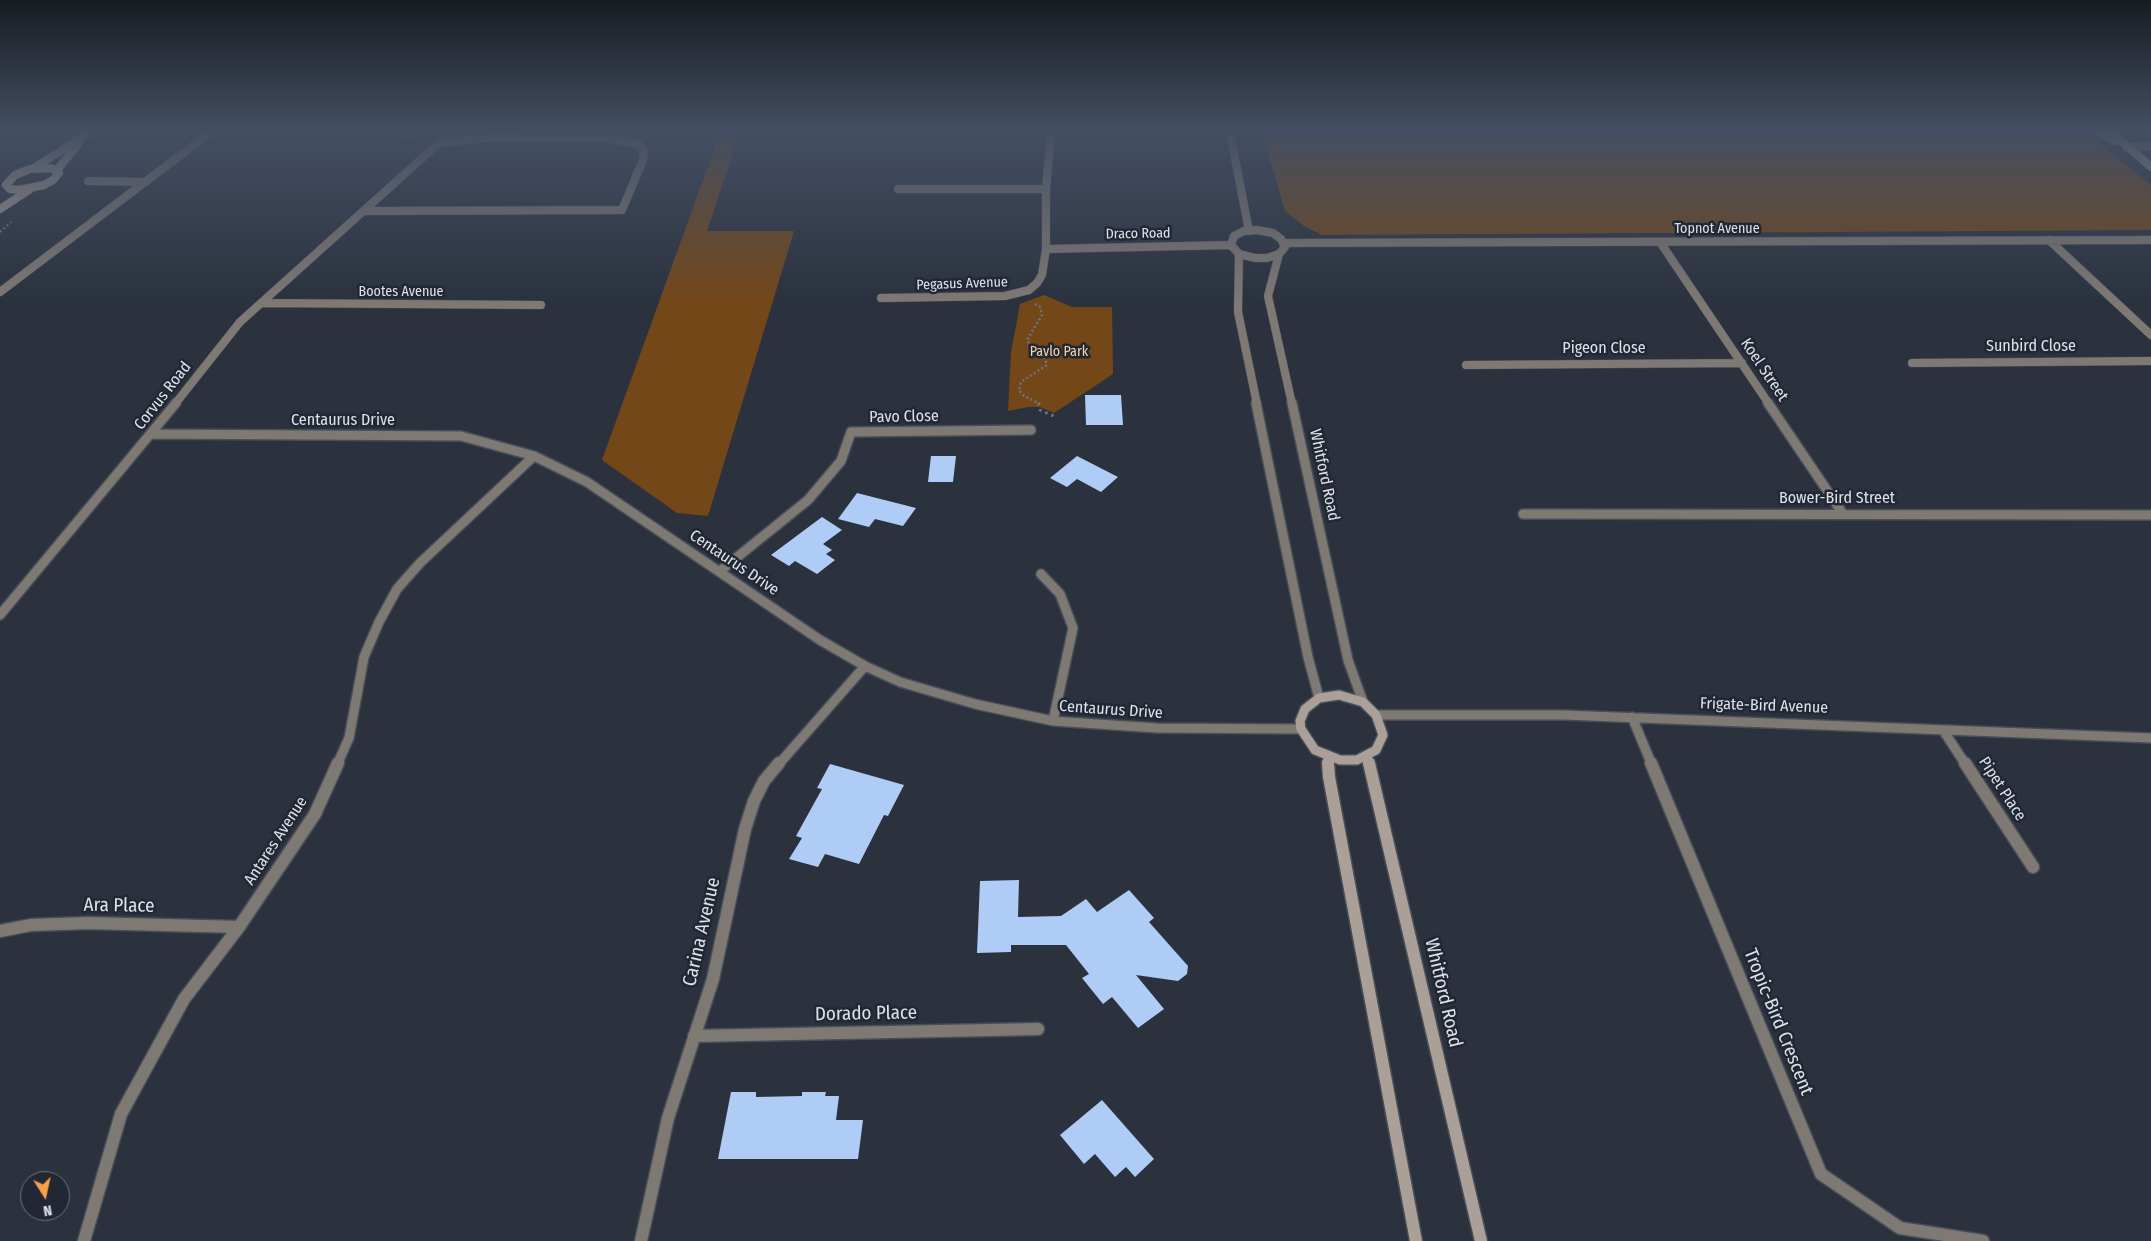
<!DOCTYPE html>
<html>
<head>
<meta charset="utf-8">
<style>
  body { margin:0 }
  #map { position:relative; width:2151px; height:1241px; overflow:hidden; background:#2b323e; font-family:"Fira Sans Condensed",sans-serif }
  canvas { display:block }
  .north { position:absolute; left:20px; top:1171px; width:50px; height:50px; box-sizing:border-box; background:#212834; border:1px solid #6c727c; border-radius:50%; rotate:170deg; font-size:14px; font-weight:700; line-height:20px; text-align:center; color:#dde2e9 }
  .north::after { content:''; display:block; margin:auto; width:18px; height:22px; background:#f7a149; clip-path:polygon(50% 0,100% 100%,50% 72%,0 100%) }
</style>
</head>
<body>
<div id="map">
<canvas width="2151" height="1241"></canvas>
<div class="north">N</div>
</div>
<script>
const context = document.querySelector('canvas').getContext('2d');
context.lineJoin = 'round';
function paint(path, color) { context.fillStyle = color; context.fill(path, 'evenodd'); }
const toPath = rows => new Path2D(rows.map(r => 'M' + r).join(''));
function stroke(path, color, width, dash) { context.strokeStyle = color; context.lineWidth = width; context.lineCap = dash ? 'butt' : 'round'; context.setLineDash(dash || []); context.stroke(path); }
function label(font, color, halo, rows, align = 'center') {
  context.font = font + ' "Fira Sans Condensed",sans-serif'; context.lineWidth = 5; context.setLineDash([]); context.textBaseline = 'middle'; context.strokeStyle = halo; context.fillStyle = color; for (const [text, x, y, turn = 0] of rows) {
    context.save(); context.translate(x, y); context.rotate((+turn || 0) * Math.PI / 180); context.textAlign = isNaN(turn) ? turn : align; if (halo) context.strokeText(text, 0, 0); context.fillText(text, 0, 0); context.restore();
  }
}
paint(toPath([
  [710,132,740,132,707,231,794,231,708,516,677,513,602,460,713,152,714,143],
  [1262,132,2085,132,2151,185,2151,230,1322,235,1304,226,1285,211],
  [1044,295,1072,307,1112,307,1113,374,1054,413,1040,407,1028,407,1008,411,1011,352,1020,304]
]), '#744718');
paint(toPath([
  [1085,395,1121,395,1123,425,1086,425],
  [931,456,956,456,953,482,928,482],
  [1077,456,1118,477,1101,492,1077,479,1067,487,1050,478],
  [857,493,916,508,903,526,875,519,869,527,838,519],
  [822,517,842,530,823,544,832,550,826,554,835,560,817,574,795,561,789,566,771,555],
  [830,764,904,785,888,816,884,815,859,864,825,854,818,867,789,859,802,838,796,836,822,789,817,788],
  [1019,880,1018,917,1061,916,1086,899,1097,912,1129,890,1154,918,1149,922,1188,966,1187,974,1178,981,1136,975,1164,1009,1138,1028,1112,997,1103,1004,1082,978,1089,974,1066,945,1011,945,1011,952,977,953,980,881],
  [731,1092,756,1092,756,1097,802,1096,802,1092,826,1092,825,1096,839,1096,836,1120,863,1120,858,1159,718,1159],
  [1102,1100,1154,1159,1135,1177,1126,1167,1115,1177,1095,1154,1084,1164,1060,1135]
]), '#afccf7');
const lane = toPath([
  [88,181,146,182],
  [0,292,211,132]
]);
const streetFar2 = toPath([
  [1230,132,1249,231],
  [2126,147,2151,146],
  [898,189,1046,189],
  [1257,230,1273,233,1281,239,1285,247,1279,254,1267,258,1255,258,1239,254,1231,245,1234,236,1244,231,1257,230],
  [2049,240,2151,335],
  [1660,242,1769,404],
  [1283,243,2151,240],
  [1046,249,1231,245],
  [1239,254,1238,312,1257,404],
  [1279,254,1268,296,1292,404],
  [881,298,1005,296,1029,290,1037,283,1042,275,1046,249,1046,189,1051,132],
  [261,303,541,305],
  [1912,363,2151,361],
  [1466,365,1742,363],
  [175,404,240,322,439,143,495,137,605,138,638,144,644,151,643,160,622,210,364,211]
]);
const streetFar1 = toPath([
  [1256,403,1308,657,1319,698],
  [1292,403,1348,660,1363,702],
  [1768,403,1843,514],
  [152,434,461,436,534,456,587,482,820,640,865,666,900,682,975,704,1053,721,1157,728,1301,729],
  [1523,514,2151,515],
  [720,571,808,500,841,461,851,432,1031,430],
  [1041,574,1060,594,1073,628,1053,721],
  [0,615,176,403],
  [1376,715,1564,715,2151,738],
  [1632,717,1652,765],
  [1943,730,1966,765],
  [337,765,349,738,364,657,379,622,397,589,420,563,534,456],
  [778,765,865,666]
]);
const street = toPath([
  [1651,763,1821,1174,1900,1228,1983,1241],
  [1965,763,2033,867],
  [0,931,31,925,88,923,239,927],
  [694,1036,1038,1029],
  [84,1241,121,1114,184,999,239,927,315,814,338,763],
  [641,1241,668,1118,713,979,745,829,754,801,764,781,779,763]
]);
const secondaryFar2 = toPath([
  [2099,132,2116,141],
  [2111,132,2151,167],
  [34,168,90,132],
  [49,168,57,170,59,173,53,180,44,185,19,190,10,189,6,185,15,175,30,169,49,168],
  [57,170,79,143],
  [0,209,29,190]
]);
const secondaryFar1 = toPath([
  [1339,695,1363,702,1376,715,1383,735,1376,750,1357,760,1340,760,1315,750,1301,729,1300,721,1305,709,1319,698,1339,695],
  [1328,755,1328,765],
  [1367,755,1369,765]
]);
const secondary = toPath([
  [1328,763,1329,777,1416,1241],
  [1369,763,1481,1241]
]);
stroke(lane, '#474e59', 9);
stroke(streetFar2, '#474e59', 9);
stroke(streetFar1, '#474e59', 12);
stroke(street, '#474e59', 15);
stroke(secondaryFar2, '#474e59', 9);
stroke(secondaryFar1, '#474e59', 12);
stroke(secondary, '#474e59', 15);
stroke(toPath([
  [378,132,418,139],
  [104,139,113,132],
  [0,232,11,222],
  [1035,304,1040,307,1042,315,1027,340,1031,347,1044,357,1047,365,1021,382,1019,390,1024,396,1040,404]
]), '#6d737d', 2.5, [2, 2.5]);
stroke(toPath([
  [1038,403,1040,410,1056,417]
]), '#6d737d', 3, [2.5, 4]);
stroke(lane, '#7f7974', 8);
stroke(streetFar2, '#7f7974', 8);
stroke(streetFar1, '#7f7974', 9);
stroke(street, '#7f7974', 12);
stroke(secondaryFar2, '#aaa098', 8);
stroke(secondaryFar1, '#aaa098', 9);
stroke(secondary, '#aaa098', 12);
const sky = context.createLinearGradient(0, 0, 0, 305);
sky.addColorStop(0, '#181c22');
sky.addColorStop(0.43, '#444f63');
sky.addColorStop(1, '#444f6300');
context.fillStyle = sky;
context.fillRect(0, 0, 2151, 305);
label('14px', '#dde2e9', '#212834', [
  ["Topnot Avenue",1717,229],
  ["Draco Road",1138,234,-1],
  ["Pegasus Avenue",962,284,-2],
  ["Bootes Avenue",401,292]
]);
label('14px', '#fcd2ab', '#212834', [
  ["Pavlo Park",1059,352]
]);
label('16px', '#dde2e9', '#212834', [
  ["Sunbird Close",2031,347],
  ["Pigeon Close",1604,349],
  ["Koel Street",1764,370,56],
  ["Corvus Road",163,396,-52],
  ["Pavo Close",904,417,-1],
  ["Centaurus Drive",343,421],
  ["Whitford Road",1324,475,78],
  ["Bower-Bird Street",1837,499],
  ["Centaurus Drive",734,563,34],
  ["Frigate-Bird Avenue",1764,706,2],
  ["Centaurus Drive",1111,710,4],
  ["Pipet Place",2002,789,57],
  ["Antares Avenue",276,841,-57]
]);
label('19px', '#dde2e9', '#212834', [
  ["Ara Place",119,906,1],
  ["Carina Avenue",702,932,-77],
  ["Whitford Road",1443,993,77],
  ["Dorado Place",866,1014,-1],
  ["Tropic-Bird Crescent",1778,1022,68]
]);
</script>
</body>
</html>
